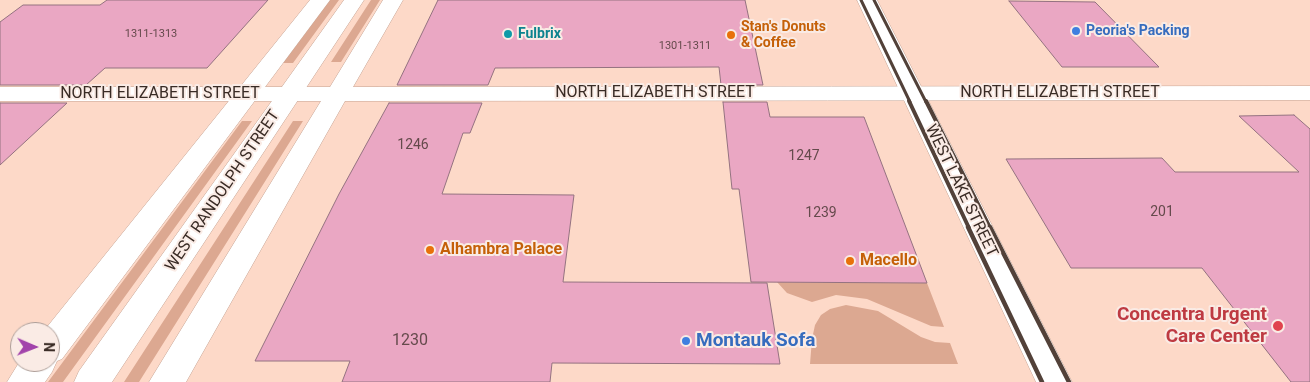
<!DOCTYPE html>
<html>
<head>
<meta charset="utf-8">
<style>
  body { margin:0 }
  #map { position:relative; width:1310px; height:382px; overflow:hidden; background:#fdd9c8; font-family:Roboto,sans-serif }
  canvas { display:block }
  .north { position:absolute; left:10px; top:322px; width:50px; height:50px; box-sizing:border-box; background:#faebe5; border:1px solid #ad9e98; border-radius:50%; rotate:91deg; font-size:14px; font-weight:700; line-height:20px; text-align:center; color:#392b25 }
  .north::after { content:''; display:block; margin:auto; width:18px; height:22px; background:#a243ab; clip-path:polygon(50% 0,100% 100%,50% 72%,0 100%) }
</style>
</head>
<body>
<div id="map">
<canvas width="1310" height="382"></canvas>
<div class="north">N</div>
</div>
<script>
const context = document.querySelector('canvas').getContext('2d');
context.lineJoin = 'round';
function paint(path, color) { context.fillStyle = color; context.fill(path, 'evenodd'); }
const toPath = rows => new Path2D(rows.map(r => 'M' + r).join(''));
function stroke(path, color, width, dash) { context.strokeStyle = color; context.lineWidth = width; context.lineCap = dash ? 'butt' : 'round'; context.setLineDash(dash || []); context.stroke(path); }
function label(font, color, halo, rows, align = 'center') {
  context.font = font + ' Roboto,sans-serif'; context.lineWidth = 4; context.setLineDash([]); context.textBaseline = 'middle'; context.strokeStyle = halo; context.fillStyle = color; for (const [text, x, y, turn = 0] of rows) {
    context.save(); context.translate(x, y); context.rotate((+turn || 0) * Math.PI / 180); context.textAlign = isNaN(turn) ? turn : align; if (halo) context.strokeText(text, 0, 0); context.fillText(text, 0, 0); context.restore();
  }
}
paint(toPath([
  [330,0,339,0,293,63,283,63],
  [371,0,380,0,341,62,331,62],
  [242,121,252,121,63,382,48,382],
  [293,121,303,121,139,382,124,382],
  [777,282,927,283,944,327,931,326,867,299,836,295,812,302,787,293],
  [846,305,878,311,921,337,935,342,950,343,958,364,810,364,812,339,815,325,821,315,830,309]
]), '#dca891');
const building = toPath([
  [107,0,268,0,207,68,105,68,86,85,0,85,0,22,23,5,100,5,107,0],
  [438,0,745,0,763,85,721,85,719,67,495,68,488,85,397,85,438,0],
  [1009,1,1095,2,1159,67,1062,67,1009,1],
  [723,102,767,102,770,117,864,117,927,283,751,282,739,189,732,189,723,102],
  [0,103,67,103,0,165,0,103],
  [389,103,482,103,470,133,463,133,442,194,574,195,563,282,767,283,780,364,552,363,550,382,342,382,350,361,255,361,339,194,389,103],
  [1294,115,1310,129,1310,382,1291,382,1202,268,1071,268,1006,159,1162,158,1175,172,1299,172,1239,116,1294,115]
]);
paint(building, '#eaa7c3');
stroke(building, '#947280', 1);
const street = toPath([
  [383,0,403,0,353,87,1310,86,1310,100,345,101,186,382,149,382,321,101,0,101,0,87,330,87,383,0]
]);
const secondary = toPath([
  [310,0,330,0,62,359,57,361,52,372,45,382,7,382,20,361,50,362,50,332,43,332,310,0],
  [344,0,364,0,112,382,74,382,79,371,344,0],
  [857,0,877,0,1072,382,1036,382,857,0]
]);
stroke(street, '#c5a393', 1);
stroke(secondary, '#c5a393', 1);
paint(street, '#fff');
paint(secondary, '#fff');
stroke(toPath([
  [861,0,910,102],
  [874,0,926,102]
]), '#524139', 3);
stroke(toPath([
  [909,101,969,228],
  [926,101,990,228]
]), '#524139', 4);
stroke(toPath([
  [968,227,1042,382],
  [990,227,1069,382]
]), '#524139', 4.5);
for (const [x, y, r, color] of [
  [1076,31,5,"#3f7fe0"],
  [508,34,5,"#0f9aa8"],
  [731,35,5,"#e8710a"],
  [430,250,5,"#e8710a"],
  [850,261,5,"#e8710a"],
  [1278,326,6,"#e0444e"],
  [686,341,5,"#3f7fe0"]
]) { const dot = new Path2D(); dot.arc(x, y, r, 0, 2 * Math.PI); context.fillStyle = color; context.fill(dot); stroke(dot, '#faebe5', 2); }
label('11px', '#654a4c', null, [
  ["1311-1313",151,34],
  ["1301-1311",685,46]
]);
label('bold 14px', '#c56008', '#faebe5', [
  ["Stan's Donuts",741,27],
  ["& Coffee",741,43]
], 'left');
label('bold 14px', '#366cbe', '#faebe5', [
  ["Peoria's Packing",1086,31]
], 'left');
label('bold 14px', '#0d838f', '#faebe5', [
  ["Fulbrix",518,34]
], 'left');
label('14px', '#654a4c', null, [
  ["1246",413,145],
  ["1247",804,156],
  ["201",1162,212],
  ["1239",821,213]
]);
label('16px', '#392b25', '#faebe5', [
  ["NORTH ELIZABETH STREET",655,93],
  ["NORTH ELIZABETH STREET",1060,93],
  ["NORTH ELIZABETH STREET",160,94],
  ["WEST RANDOLPH STREET",223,191,-56],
  ["WEST LAKE STREET",961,191,64]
]);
label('bold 16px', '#c56008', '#faebe5', [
  ["Alhambra Palace",440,250],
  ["Macello",860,261]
], 'left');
label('16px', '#654a4c', null, [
  ["1230",410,341]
]);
label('bold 19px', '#be3a42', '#faebe5', [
  ["Concentra Urgent",1267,315],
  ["Care Center",1267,337]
], 'right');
label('bold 19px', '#366cbe', '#faebe5', [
  ["Montauk Sofa",696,341]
], 'left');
</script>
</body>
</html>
